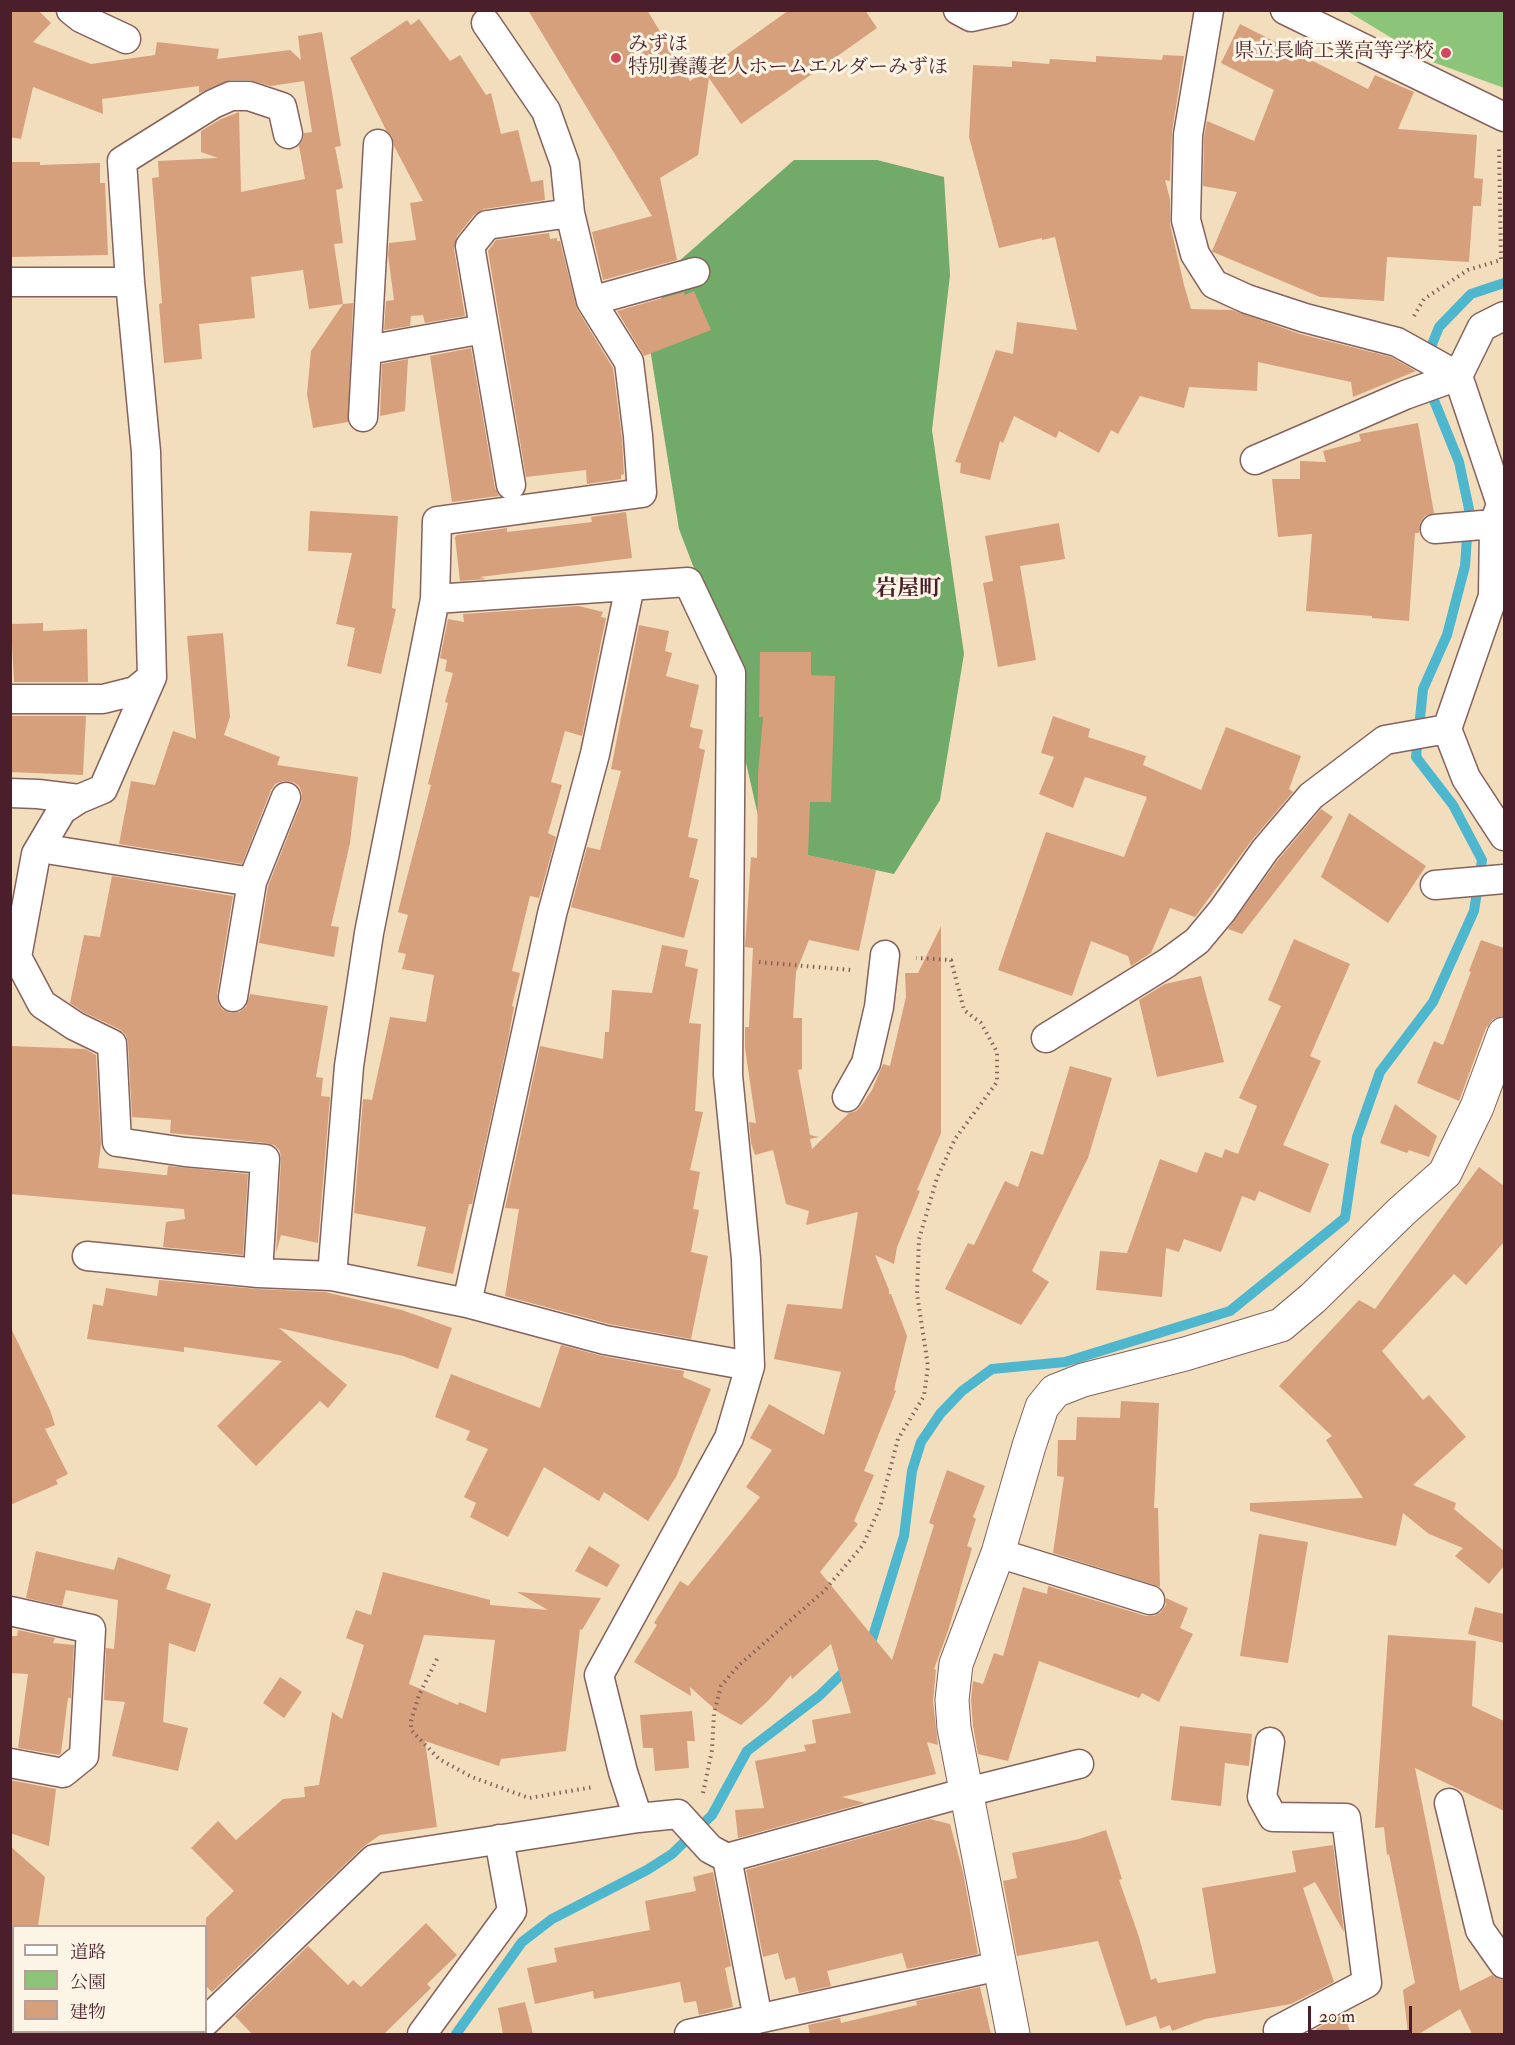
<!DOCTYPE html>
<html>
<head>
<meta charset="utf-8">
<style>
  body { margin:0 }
  #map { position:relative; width:1515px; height:2045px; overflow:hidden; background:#f2ddbd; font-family:"IM FELL Double Pica","Noto Serif JP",serif }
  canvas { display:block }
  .frame { position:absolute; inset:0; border:12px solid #4a1f2b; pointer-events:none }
  .legend { position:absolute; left:12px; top:1925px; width:195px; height:108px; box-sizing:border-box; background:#fcf5e5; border:2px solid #b59f9b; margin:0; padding:8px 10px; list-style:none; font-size:18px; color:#4a1f2b }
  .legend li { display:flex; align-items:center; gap:12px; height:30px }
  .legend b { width:30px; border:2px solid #b59f9b }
  .scale { position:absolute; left:1308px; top:2006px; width:104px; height:27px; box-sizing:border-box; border:3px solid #4a1f2b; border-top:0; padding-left:8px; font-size:18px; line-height:21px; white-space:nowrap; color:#4a1f2b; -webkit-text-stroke:4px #fcf5e5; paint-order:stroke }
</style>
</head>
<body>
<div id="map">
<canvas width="1515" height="2045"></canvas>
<div class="frame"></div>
<ul class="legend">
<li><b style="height:8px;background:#fff"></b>道路</li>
<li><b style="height:16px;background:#8cc579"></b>公園</li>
<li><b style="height:16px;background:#d7a07c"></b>建物</li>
</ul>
<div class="scale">20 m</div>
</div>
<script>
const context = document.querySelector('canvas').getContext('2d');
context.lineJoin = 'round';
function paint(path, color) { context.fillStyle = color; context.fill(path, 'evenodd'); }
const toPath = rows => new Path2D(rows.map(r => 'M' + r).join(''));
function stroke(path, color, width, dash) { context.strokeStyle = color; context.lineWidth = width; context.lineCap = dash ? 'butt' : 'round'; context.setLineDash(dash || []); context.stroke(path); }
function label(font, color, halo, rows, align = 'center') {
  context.font = font + ' "IM FELL Double Pica","Noto Serif JP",serif'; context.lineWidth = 6; context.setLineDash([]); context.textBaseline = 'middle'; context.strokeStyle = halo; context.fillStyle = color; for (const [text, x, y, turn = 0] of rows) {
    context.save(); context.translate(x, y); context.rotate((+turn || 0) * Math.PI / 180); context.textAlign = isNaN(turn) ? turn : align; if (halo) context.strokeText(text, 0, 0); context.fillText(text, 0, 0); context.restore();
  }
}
paint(toPath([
  [1347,11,1504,11,1504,88,1430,61]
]), '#8cc579');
paint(toPath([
  [794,160,877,160,944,177,950,275,932,430,964,654,940,800,894,874,765,846,713,618,679,529,647,330,678,262]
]), '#71aa69');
stroke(toPath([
  [1427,357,1439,327,1471,294,1504,283],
  [867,1649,870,1646,904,1536,912,1471,921,1442,940,1414,962,1391,992,1369,1065,1362,1230,1311,1345,1218,1357,1137,1380,1072,1433,1002,1474,911,1482,860,1453,805,1416,757,1423,689,1447,635,1465,566,1469,509,1459,462,1429,388],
  [456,2034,522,1942,552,1919,647,1870,672,1854,712,1815,747,1751,819,1696,850,1666]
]), '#4fb7cd', 10);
paint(toPath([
  [10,10,38,10,51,23,33,42,91,64,155,55,157,42,219,49,217,59,290,50,301,60,298,36,322,32,341,146,335,147,343,188,336,190,343,243,334,244,343,304,309,309,303,270,251,277,255,318,199,324,202,359,164,363,159,304,162,303,152,178,159,177,158,161,218,158,201,152,201,131,221,119,239,112,241,192,305,179,299,146,303,139,304,133,312,132,304,81,271,86,249,80,231,80,199,93,199,86,102,99,103,114,33,87,21,139,10,137],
  [528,10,647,10,690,81,789,10,865,10,877,28,741,124,709,78,698,155,660,178,677,260,603,280,592,232,652,216],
  [419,19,450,61,460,55,486,95,491,93,501,134,518,130,531,182,543,180,545,200,484,209,474,215,457,236,454,249,465,316,425,323,423,315,411,316,410,326,384,330,386,301,394,300,388,255,389,243,416,240,410,203,423,201,394,146,392,136,386,130,350,58,407,20,411,25],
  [1240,24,1368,89,1375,75,1414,92,1398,129,1477,135,1474,178,1483,179,1481,206,1473,206,1469,262,1387,257,1384,301,1320,297,1213,252,1212,251,1237,192,1203,186,1204,137,1207,121,1254,141,1274,90,1221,63],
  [1163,55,1184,56,1172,132,1170,181,1165,180,1170,199,1170,224,1184,285,1191,309,1232,310,1300,334,1391,357,1416,371,1353,397,1351,382,1258,362,1257,391,1189,387,1184,408,1140,396,1118,434,1111,430,1099,453,1059,431,1056,438,1014,416,1003,443,1000,441,990,480,960,473,961,463,955,462,996,350,1013,354,1017,322,1077,330,1055,237,1042,240,1042,238,999,248,969,137,973,65,1012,67,1012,61,1049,64,1050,59,1096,62,1096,56,1162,60],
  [10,162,40,162,40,165,100,163,100,183,105,183,108,255,10,257],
  [549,233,550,239,557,238,557,241,560,241,577,309,613,368,622,438,624,474,621,475,621,479,587,484,586,470,526,477,488,251,496,240],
  [694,291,711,330,644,356,617,311,684,292,685,295],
  [353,303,348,422,313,428,307,394,311,351,343,304],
  [471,348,495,488,499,496,452,502,430,356],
  [408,359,405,411,380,416,382,364],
  [1418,423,1434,513,1425,516,1420,523,1419,533,1415,533,1409,621,1372,618,1372,616,1306,611,1312,534,1278,537,1272,479,1300,479,1300,461,1326,462,1323,451,1361,441,1359,434],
  [310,511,398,516,392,608,396,609,381,674,347,666,355,628,336,624,352,553,308,551],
  [626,512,632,558,480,577,486,579,460,581,455,537,457,535,507,528,507,532,592,522,591,517],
  [1059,523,1065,559,1020,566,1036,660,998,667,983,583,993,581,985,536],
  [579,606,603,612,601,617,606,618,582,736,565,731,551,782,562,785,548,833,556,837,539,898,530,896,512,971,520,973,512,1006,514,1007,508,1040,472,1204,469,1204,453,1274,417,1266,426,1227,354,1213,363,1099,372,1100,390,1017,426,1022,434,975,402,969,406,954,398,952,408,915,398,912,431,785,428,784,448,703,445,702,453,673,445,671,447,660,440,658,448,619,464,622,463,614],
  [43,623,43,631,87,629,88,682,14,682,11,624],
  [639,625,669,631,665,651,672,653,666,676,699,685,690,727,703,730,699,748,705,750,688,837,698,839,689,877,699,880,684,938,571,907,587,847,600,850,621,771,611,769],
  [223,633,230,717,224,735,280,757,277,765,358,777,350,843,331,926,339,927,334,957,259,943,268,886,301,803,302,794,299,786,293,782,283,781,275,784,271,790,242,864,119,844,131,781,155,785,173,731,196,739,187,636],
  [760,652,811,652,811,675,835,676,831,802,810,802,808,855,876,870,859,951,809,940,796,972,793,1018,802,1018,802,1069,798,1070,810,1135,819,1137,810,1139,812,1149,849,1113,856,1111,861,1106,872,1090,883,1064,890,1066,906,997,905,973,918,973,941,926,941,1133,917,1190,920,1191,897,1247,894,1264,875,1255,889,1290,889,1294,891,1294,907,1336,894,1390,896,1391,864,1471,874,1475,854,1521,858,1524,820,1572,892,1660,934,1525,929,1523,947,1470,985,1486,973,1517,976,1519,967,1546,972,1548,949,1628,934,1669,936,1670,933,1701,938,1745,927,1742,936,1774,842,1797,865,1803,738,1838,735,1810,764,1808,755,1761,806,1751,804,1745,816,1743,812,1720,851,1713,831,1644,792,1679,791,1675,767,1702,741,1725,718,1712,690,1687,691,1696,634,1662,657,1625,654,1623,680,1581,688,1586,760,1497,746,1487,772,1450,750,1438,769,1404,824,1435,841,1372,774,1359,787,1304,842,1309,858,1212,806,1225,809,1211,786,1204,773,1150,755,1155,751,1143,749,1122,756,1123,745,1048,745,1027,749,1027,753,948,745,947,746,931,751,857,757,858,758,774,763,717,759,717],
  [10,716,86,716,83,775,10,772],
  [1053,716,1090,729,1088,737,1146,756,1143,765,1201,790,1226,727,1301,756,1289,789,1293,792,1252,840,1195,917,1170,908,1151,953,1131,966,1128,956,1091,941,1072,996,998,970,1046,832,1124,857,1147,797,1085,777,1073,808,1039,794,1054,757,1041,753],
  [1321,809,1333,817,1242,934,1228,929,1278,860],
  [1349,813,1426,866,1388,923,1321,877],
  [112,876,233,896,217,994,218,1003,223,1010,231,1013,239,1012,246,1007,250,994,328,1006,316,1077,323,1078,321,1096,330,1097,318,1243,281,1235,276,1253,281,1160,280,1151,274,1145,266,1143,170,1133,171,1120,132,1117,128,1043,126,1035,119,1029,83,1012,70,1003,84,935,100,937],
  [1294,939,1350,964,1310,1056,1321,1061,1283,1145,1329,1164,1310,1213,1259,1191,1255,1201,1242,1196,1221,1252,1184,1239,1179,1252,1166,1248,1162,1297,1096,1290,1100,1251,1127,1253,1160,1159,1197,1173,1205,1152,1222,1158,1225,1149,1238,1154,1257,1106,1239,1098,1281,1006,1268,1000],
  [1481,940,1504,948,1504,1016,1493,1019,1486,1028,1459,1101,1417,1083,1434,1041,1443,1045,1471,972,1469,971],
  [662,945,688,950,685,966,698,969,689,1023,701,1024,695,1111,703,1112,690,1170,700,1172,693,1209,699,1210,691,1252,708,1256,691,1339,609,1324,505,1296,519,1209,505,1208,540,1046,603,1059,605,1032,609,1032,612,990,652,993],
  [1201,976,1224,1062,1157,1077,1139,1000,1165,984],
  [10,1046,85,1049,96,1055,101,1144,98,1168,164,1175,167,1175,168,1166,248,1174,243,1255,163,1247,166,1222,185,1219,184,1209,10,1194],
  [1070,1066,1112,1078,1088,1158,1032,1271,1049,1282,1021,1325,945,1289,968,1243,974,1245,1005,1181,1018,1187,1031,1151,1043,1155],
  [1395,1104,1437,1136,1429,1157,1409,1150,1407,1153,1380,1143],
  [1479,1167,1504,1186,1504,1242,1466,1285,1454,1274,1382,1351,1423,1400,1429,1395,1466,1437,1413,1485,1456,1503,1454,1509,1504,1551,1504,1566,1489,1584,1455,1556,1463,1548,1429,1534,1403,1513,1396,1546,1250,1511,1250,1503,1363,1498,1326,1440,1332,1436,1279,1386,1359,1300,1375,1309],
  [159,1280,257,1289,325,1292,402,1310,452,1328,438,1369,403,1356,279,1328,347,1385,328,1408,320,1401,256,1466,217,1426,282,1361,184,1347,184,1352,87,1339,93,1304,103,1306,106,1288,157,1296],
  [10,1326,50,1410,55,1425,45,1429,68,1474,56,1480,58,1484,10,1505],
  [561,1345,602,1356,684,1371,683,1377,711,1389,676,1477,648,1521,604,1492,599,1501,544,1467,508,1537,470,1517,476,1503,464,1497,488,1449,466,1440,470,1431,435,1417,451,1374,540,1408],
  [1121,1401,1159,1403,1154,1508,1158,1508,1160,1587,1053,1553,1064,1477,1057,1476,1058,1440,1076,1440,1077,1417,1120,1418],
  [1259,1534,1308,1542,1288,1663,1240,1656],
  [589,1546,620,1565,607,1587,575,1571],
  [36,1551,114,1570,118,1557,171,1575,166,1589,211,1604,195,1652,169,1643,163,1722,188,1728,178,1771,112,1756,125,1702,104,1700,106,1648,114,1649,118,1600,66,1590,62,1606,26,1598],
  [383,1572,490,1600,490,1605,548,1610,517,1592,601,1598,582,1630,580,1629,566,1751,501,1759,499,1766,425,1741,437,1827,380,1835,363,1847,212,1992,206,1986,206,1918,234,1891,191,1848,218,1821,236,1840,283,1799,305,1797,304,1787,319,1785,332,1712,342,1719,364,1645,346,1638,356,1610,371,1615],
  [424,1635,495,1640,486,1713,459,1702,458,1705,409,1684],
  [1048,1586,1146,1616,1154,1616,1161,1612,1166,1605,1166,1598,1188,1608,1180,1628,1193,1634,1159,1702,1142,1693,1139,1698,1039,1661,1008,1761,978,1754,973,1726,971,1700,973,1681,983,1684,994,1653,1003,1656,1023,1587,1047,1594],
  [1475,1607,1504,1614,1504,1643,1468,1634],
  [18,1630,55,1638,53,1643,74,1645,71,1698,68,1698,61,1753,59,1755,18,1748,28,1674,10,1673,10,1636,17,1636],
  [1388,1635,1476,1641,1472,1706,1504,1721,1504,1811,1415,1768,1460,1991,1492,1975,1498,1979,1504,1980,1504,2034,1472,2034,1460,2009,1419,2034,1408,2034,1403,1990,1415,1983,1389,1854,1387,1855,1384,1827,1375,1828],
  [280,1677,302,1692,284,1718,263,1703],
  [692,1711,695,1741,687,1741,689,1768,655,1771,653,1748,643,1748,640,1715],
  [1180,1726,1252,1734,1249,1766,1225,1763,1221,1806,1171,1800],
  [10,1780,56,1789,49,1846,10,1833],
  [930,1819,950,1824,963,1872,978,1954,907,1969,902,1953,827,1971,831,1986,799,1993,795,1977,785,1980,778,1953,763,1957,746,1870],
  [1106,1830,1122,1879,1119,1880,1138,1934,1151,1980,1156,1978,1158,1983,1216,1973,1202,1888,1296,1872,1292,1851,1333,1845,1344,1932,1315,1882,1303,1888,1334,1982,1291,2004,1205,2019,1172,2031,1170,2025,1160,2029,1156,2016,1126,2026,1098,1941,1017,1956,1003,1881,1017,1878,1012,1853,1079,1839],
  [10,1846,45,1877,38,1926,10,1926],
  [713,1872,731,1966,725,1968,733,2007,699,2015,696,2001,684,2003,680,1982,594,1999,593,1991,535,2004,527,1968,557,1962,554,1948,650,1930,645,1901,696,1891,693,1877],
  [426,1923,457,1955,427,1984,431,1988,384,2034,252,2034,235,2016,308,1946,348,1985,353,1980,361,1987],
  [980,1987,991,2034,810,2034,808,2025,840,2018,841,2023,917,2005,916,2001],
  [525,2002,533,2034,503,2034,498,2008],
  [1344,2014,1351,2034,1318,2034,1316,2029]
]), '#d7a07c');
const minor = toPath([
  [71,10,81,18,126,39],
  [958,10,971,17,1003,10],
  [1209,10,1188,135,1186,220,1195,254,1214,284,1247,299,1305,318,1397,342,1458,376],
  [1285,10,1504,117],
  [10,282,130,282],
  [591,301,695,272],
  [1504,316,1482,327,1458,376,1501,504,1494,524,1493,596,1447,729,1466,778,1504,836],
  [367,350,484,329],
  [363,417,378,144],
  [1255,460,1405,395,1458,376],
  [511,485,470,246,487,225,570,213],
  [1435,529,1494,524],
  [435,599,688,582,731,673,728,1075,746,1259,750,1366,729,1438,599,1675,623,1772,638,1818,678,1814,710,1849,727,1858],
  [10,699,103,699,135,691,152,677,146,452,130,282,122,161,213,104,231,96,249,96,282,107,288,134],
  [10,793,38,794,79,799],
  [40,848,252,882],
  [1435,885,1504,879],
  [233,997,252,882,286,797],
  [1046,1038,1167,963,1197,941,1222,911,1265,850,1311,796,1385,740,1447,729],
  [847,1097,866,1063,879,1007,885,955],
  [87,1256,258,1273,265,1159,185,1152,117,1142,112,1044,75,1026,42,1004,17,957,36,854,62,810,79,799,103,789,152,677],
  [258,1273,332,1276,467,1303,605,1340,750,1366],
  [332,1276,349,1066,369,933,435,599,437,521,642,493,638,436,629,362,591,301,570,213,565,164,546,111,486,23],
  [467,1303,552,914,595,754,630,586],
  [998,1553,1150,1600],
  [10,1611,91,1629,84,1756,63,1773,10,1763],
  [1270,1742,1262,1797,1273,1817,1346,1818,1367,1983,1278,2030,1279,2034],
  [1449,1803,1480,1930,1504,1964],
  [758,2019,727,1858,967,1792,1079,1764],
  [206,2021,374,1859,638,1818],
  [422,2034,512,1911,499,1839],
  [689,2034,999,1966]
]);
const tertiary = toPath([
  [1013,2034,954,1728,952,1700,956,1664,998,1553,1029,1446,1042,1407,1055,1391,1083,1380,1185,1354,1281,1325,1313,1298,1402,1211,1445,1173,1477,1107,1504,1034]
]);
stroke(minor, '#85625e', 31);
stroke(tertiary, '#85625e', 35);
stroke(toPath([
  [1414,316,1424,299,1468,270,1501,260,1499,146],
  [759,962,851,970],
  [437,1659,419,1695,411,1721,411,1730,439,1759,472,1777,529,1798,594,1787],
  [703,1793,712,1750,714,1713,721,1686,739,1665,824,1591,863,1545,880,1507,898,1439,924,1396,928,1366,917,1294,919,1239,937,1178,955,1139,997,1082,997,1052,981,1023,964,1010,951,960,916,958]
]), '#85625e', 4, [1.5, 4.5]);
stroke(minor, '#fff', 28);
stroke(tertiary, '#fff', 33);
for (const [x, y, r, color] of [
  [1446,53,6,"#d1495b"],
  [616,58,6,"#d1495b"]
]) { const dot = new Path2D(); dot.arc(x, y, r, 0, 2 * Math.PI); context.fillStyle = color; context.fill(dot); stroke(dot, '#fcf5e5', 2); }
label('20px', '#4a1f2b', '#fcf5e5', [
  ["みずほ",628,46],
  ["特別養護老人ホームエルダーみずほ",628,69],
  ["県立長崎工業高等学校",1434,53,"right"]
], 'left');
label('bold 22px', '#4a1f2b', '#fcf5e5', [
  ["岩屋町",908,590]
]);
</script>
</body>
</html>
